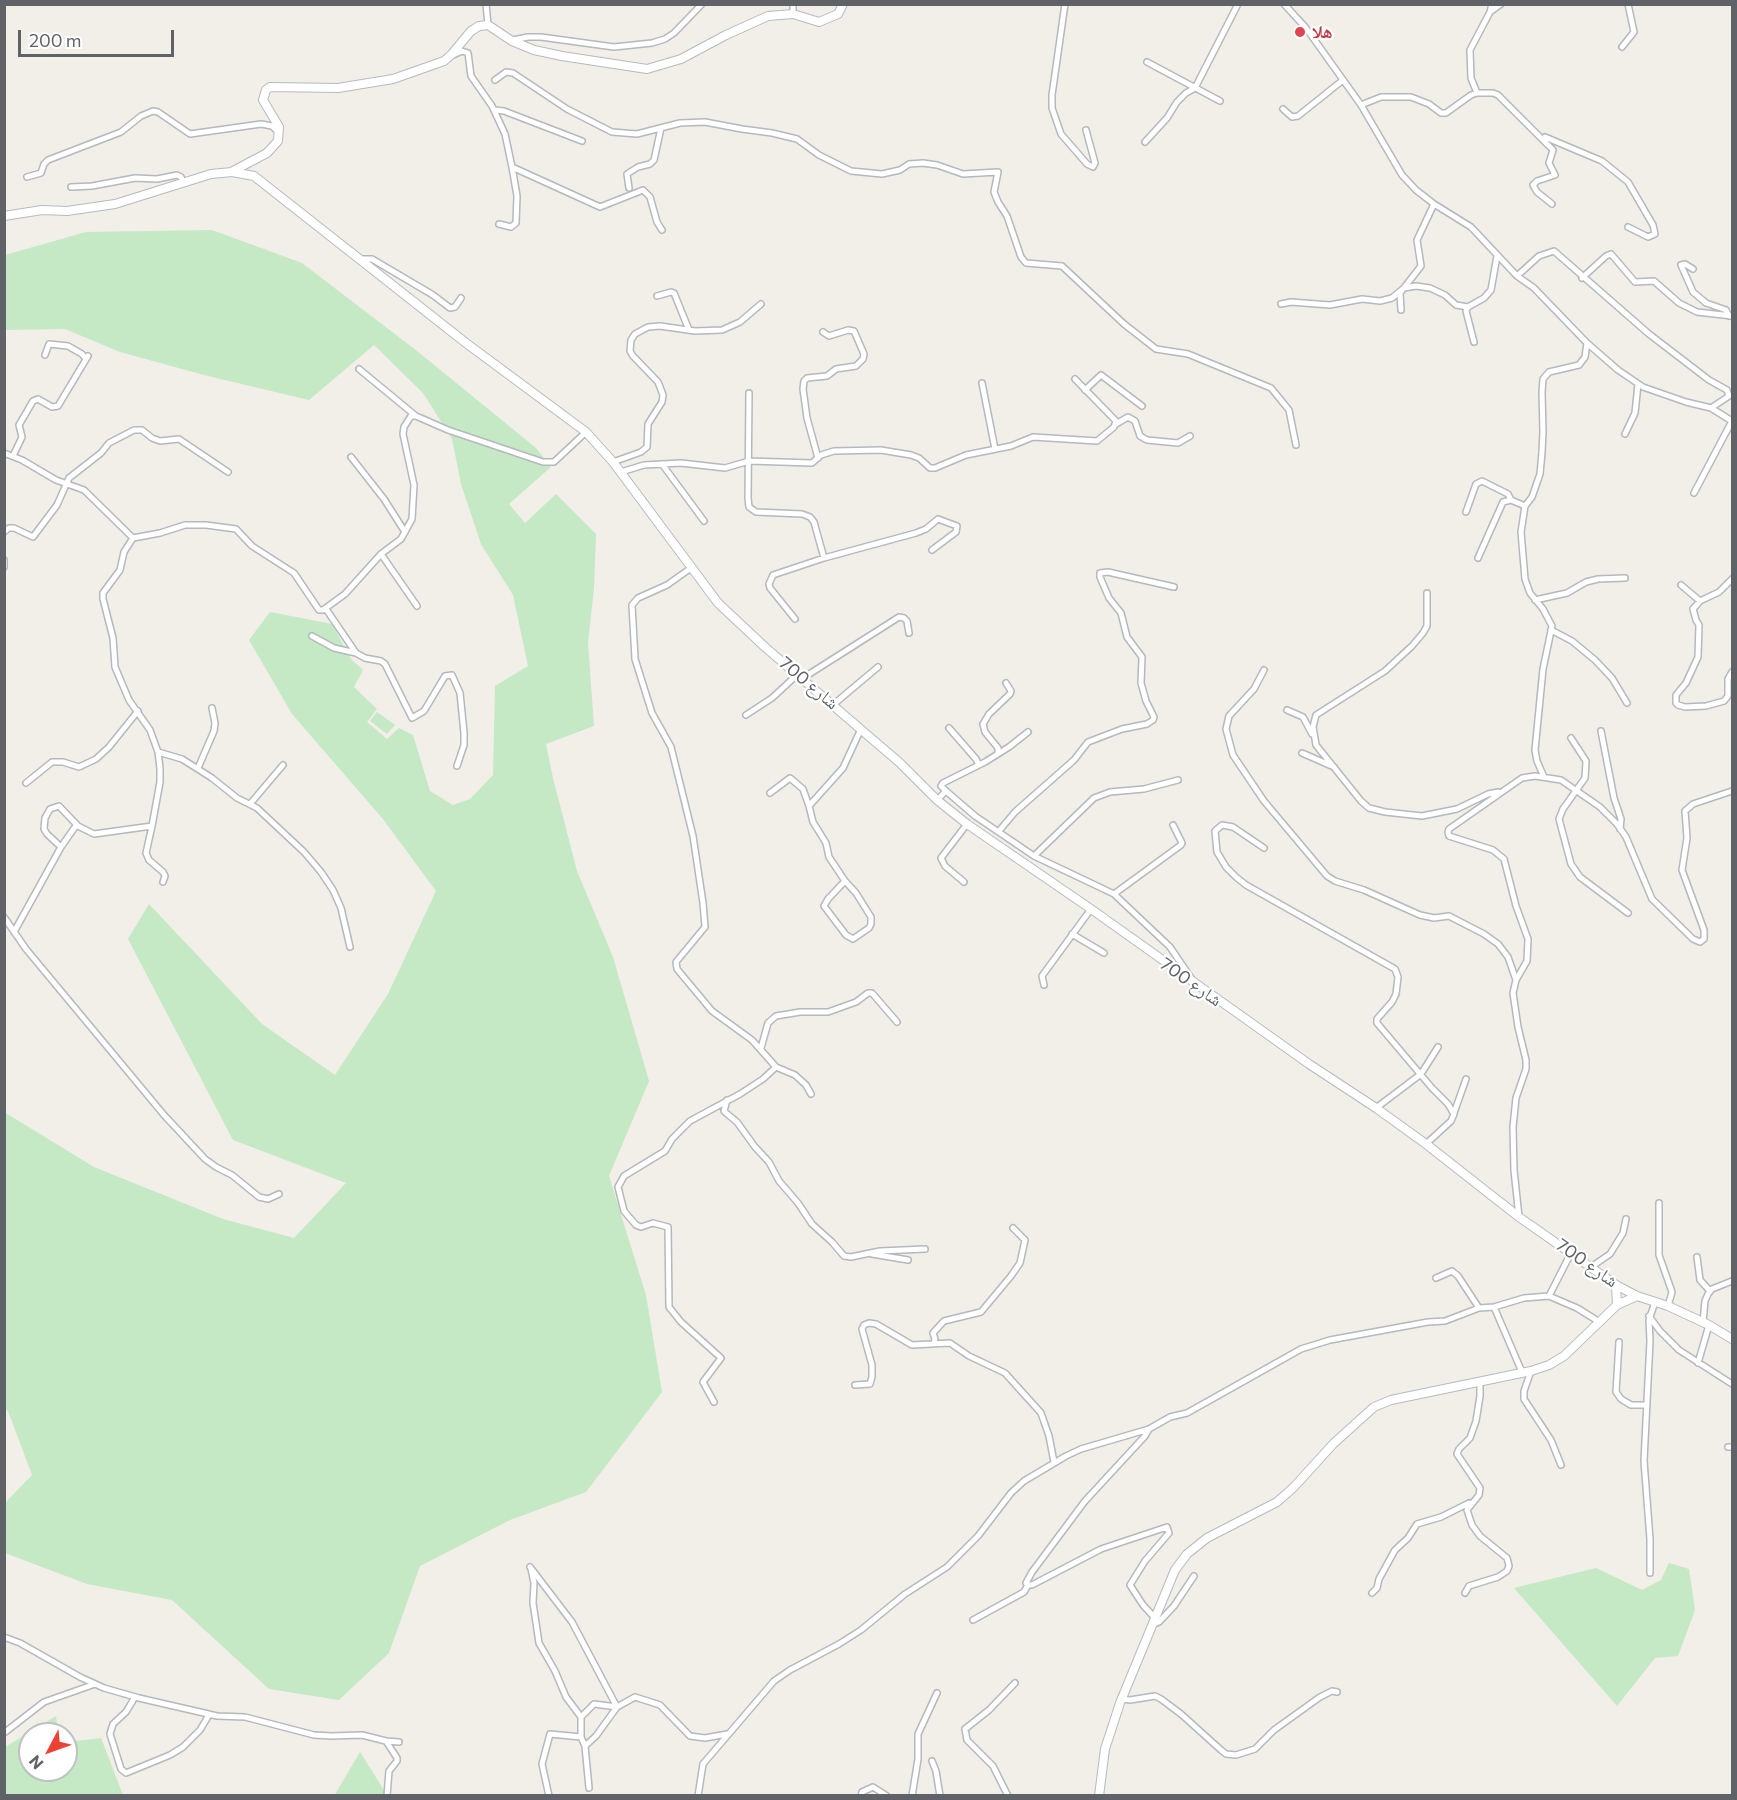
<!DOCTYPE html>
<html>
<head>
<meta charset="utf-8">
<style>
  body { margin:0 }
  #map { position:relative; width:1737px; height:1800px; overflow:hidden; background:#f1efe8; font-family:Commissioner,sans-serif }
  canvas { display:block }
  .frame { position:absolute; inset:0; border:6px solid #5f6368; pointer-events:none }
  .north { position:absolute; left:18px; top:1722px; width:60px; height:60px; box-sizing:border-box; background:#fff; border:2px solid #bfc1c3; border-radius:50%; rotate:229deg; font-size:16px; font-weight:700; line-height:24px; text-align:center; color:#5f6368 }
  .north::after { content:''; display:block; margin:auto; width:21px; height:27px; background:#ea4335; clip-path:polygon(50% 0,100% 100%,50% 72%,0 100%) }
  .scale { position:absolute; left:18px; top:30px; width:156px; height:27px; box-sizing:border-box; border:3px solid #5f6368; border-top:0; padding-left:8px; font-size:18px; line-height:21px; white-space:nowrap; color:#5f6368; -webkit-text-stroke:4px #fff; paint-order:stroke }
</style>
</head>
<body>
<div id="map">
<canvas width="1737" height="1800"></canvas>
<div class="frame"></div>
<div class="north">N</div>
<div class="scale">200 m</div>
</div>
<script>
const context = document.querySelector('canvas').getContext('2d');
context.lineJoin = 'round';
function paint(path, color) { context.fillStyle = color; context.fill(path, 'evenodd'); }
const toPath = rows => new Path2D(rows.map(r => 'M' + r).join(''));
function stroke(path, color, width, dash) { context.strokeStyle = color; context.lineWidth = width; context.lineCap = dash ? 'butt' : 'round'; context.setLineDash(dash || []); context.stroke(path); }
function label(font, color, halo, rows, align = 'center') {
  context.font = font + ' Commissioner,"Noto Naskh Arabic",sans-serif'; context.lineWidth = 4.5; context.setLineDash([]); context.textBaseline = 'middle'; context.strokeStyle = halo; context.fillStyle = color; for (const [text, x, y, turn = 0] of rows) {
    context.save(); context.translate(x, y); context.rotate((+turn || 0) * Math.PI / 180); context.textAlign = isNaN(turn) ? turn : align; if (halo) context.strokeText(text, 0, 0); context.fillText(text, 0, 0); context.restore();
  }
}
paint(toPath([
  [212,230,302,263,417,351,536,448,551,467,509,504,525,523,556,494,596,534,594,588,588,643,594,726,546,744,553,778,577,871,613,957,649,1081,609,1176,646,1295,662,1392,586,1492,510,1520,420,1566,389,1653,339,1700,269,1689,172,1600,87,1584,5,1553,5,1503,32,1475,8,1411,5,1409,4,1112,94,1167,223,1219,294,1238,346,1183,233,1140,128,939,149,904,262,1024,335,1075,388,994,436,891,383,819,292,714,249,640,270,612,332,624,351,659,363,670,354,687,377,709,367,722,387,739,399,728,413,735,430,791,453,805,470,799,493,775,495,686,528,666,513,595,481,544,461,484,452,439,423,393,374,345,309,400,204,375,120,352,65,329,5,330,5,255,86,232],
  [377,712,395,725,387,734,370,721],
  [1669,1563,1689,1569,1695,1610,1678,1656,1655,1658,1617,1706,1514,1588,1596,1568,1642,1590,1661,1580],
  [56,1716,58,1734,30,1734,30,1770,66,1770,66,1742,101,1738,123,1795,5,1795,5,1747],
  [360,1752,387,1795,334,1796]
]), '#c5e8c5');
const street = toPath([
  [486,4,488,25],
  [793,4,793,14],
  [1065,4,1052,95,1052,108,1061,134,1087,164,1093,167,1095,163,1086,130],
  [1284,4,1306,28,1361,105,1402,175,1416,190,1434,204,1471,227,1517,276,1534,288,1587,343,1585,357,1579,365,1549,372,1543,379,1542,392,1543,432,1542,452,1540,474,1532,497,1525,506,1511,500,1503,502,1478,558],
  [1492,4,1490,12,1470,50,1471,78,1477,93,1493,93,1498,95,1553,150,1549,163,1555,175,1537,181,1533,185,1537,192,1552,204],
  [1490,12,1501,4],
  [513,40,528,37,541,37,614,47,652,43,665,39,674,33,702,4],
  [1622,47,1634,32,1628,4],
  [453,55,462,51,468,53,471,76,492,106,505,134,512,167,600,207,643,190,650,197,657,222,662,230],
  [1147,62,1220,101],
  [495,80,506,72,513,73,567,109,612,132,637,134,680,123,705,122,742,129,772,133,797,139,819,155,851,171,882,174,900,170,909,164,923,163,937,165,963,174,998,172,994,192,998,202,1007,216,1021,257,1026,263,1062,266,1124,324,1156,349,1188,354,1271,388,1289,410,1296,445],
  [1361,105,1381,97,1411,97,1429,104,1441,113,1446,113,1471,95,1477,93],
  [1283,109,1292,117,1298,116,1343,80],
  [494,110,504,111,582,141],
  [1545,137,1602,161,1628,182,1653,225,1655,234,1648,237,1628,227],
  [1145,142,1167,118,1177,102,1186,93,1195,88,1238,4],
  [27,177,41,173,44,164,48,160,121,132,141,116,153,111,158,112,190,134,261,124,272,126,278,132],
  [71,187,92,186,135,178,157,179,177,175,181,177,184,183],
  [629,188,627,174,638,167,650,164,654,160,661,128],
  [499,224,511,227,516,223,517,196,512,167],
  [360,259,372,259,433,295,450,308,455,307,461,298],
  [1693,269,1685,264,1681,265,1693,292,1706,303,1726,310,1729,316],
  [1517,276,1539,256,1554,251,1649,334,1709,380,1727,390,1729,396,1711,408],
  [1582,278,1606,256,1611,254,1635,282,1654,281,1679,303,1697,312,1732,316],
  [657,296,671,292,674,293,689,330],
  [1281,304,1291,302,1330,305,1362,299,1380,301,1392,298,1404,288,1416,286,1430,288,1445,295,1456,305,1468,307],
  [1401,310,1400,293,1421,266,1417,240,1434,204],
  [1474,342,1466,311,1468,307,1484,298,1491,290,1497,256],
  [1587,343,1618,370,1643,387,1686,402,1711,408,1732,421],
  [45,355,49,344,59,345,68,346,82,354,86,359],
  [359,369,416,416],
  [982,383,995,449],
  [1085,390,1101,375,1142,406],
  [749,393,748,498,749,507,756,512,802,514,810,517,814,522,824,558],
  [1116,424,1128,417,1135,421,1140,436,1147,440,1178,443,1190,436],
  [1625,434,1635,413,1638,384],
  [4,453,22,460,56,480,84,490,133,538,124,552,120,570,103,593,103,599,113,638,115,667,129,700,150,730,158,752,160,768,160,782,152,826,94,834,78,826,75,827,61,847,14,932],
  [13,456,22,437,19,425,33,401,38,399,52,407,58,406,88,356],
  [351,457,384,499,405,532],
  [818,458,807,418,803,389,804,381,807,378,827,376,836,369,856,366,863,359,864,354,854,331,848,330,829,336,823,332],
  [613,462,641,452,647,447,648,424,662,402,663,395,658,382,633,356,630,351,631,340,635,334,648,327,660,326,695,331,722,330,740,322,761,304],
  [662,464,704,521],
  [621,472,644,465,681,463,725,468,749,461,812,463,821,455,834,451,881,450,911,455,919,458,930,468,935,468,966,455,1011,446,1033,437,1097,441,1114,427,1116,421,1075,379],
  [1694,493,1732,421],
  [1525,506,1521,532,1525,579,1530,593,1543,609,1552,626,1543,669,1535,750,1537,761,1544,777],
  [1466,512,1476,484,1482,481,1508,494,1511,500],
  [4,532,9,528,14,528,33,537,57,505,69,478,101,453,109,443,134,430,142,430,152,438,160,441,179,439,228,472],
  [133,538,160,533,185,525,206,525,236,529,252,546,294,573,319,610,323,610,345,594,381,554,401,539,412,519,414,485,403,434,404,427,411,416,416,416,448,430,543,462,554,462,586,432],
  [381,554,417,606],
  [4,560,4,567],
  [691,568,667,585,638,598,632,605,635,659,652,713,671,747,693,836,703,903,705,927,676,962,677,969,712,1011,752,1040,776,1067,795,1075,806,1085,811,1094],
  [1732,579,1719,592,1700,601,1693,609,1696,620,1699,625,1698,657,1686,683,1676,695,1676,703,1678,705,1685,707,1706,706,1724,701,1728,696,1728,679,1732,672],
  [1681,585,1700,601],
  [1427,593,1427,626,1423,633,1412,646,1385,671,1316,715,1313,727,1316,745,1361,801,1369,808,1385,812,1422,816,1457,809,1488,794,1498,792],
  [1535,600,1567,593,1586,582,1598,579,1625,578],
  [326,609,356,653,365,658,381,661,385,664,412,718,424,711,445,676,452,675,460,693,464,733,464,745,457,766],
  [795,619,770,588,769,584,773,575,824,558,916,533,926,529,938,519,957,526,956,532,932,550],
  [1551,630,1572,641,1595,660,1612,678,1627,703],
  [312,636,334,648,356,653],
  [1264,670,1254,689,1229,716,1226,729,1233,755,1264,801,1327,876,1335,881,1364,890,1420,915,1434,918,1449,916,1484,934,1498,944,1508,957,1516,980],
  [803,678,899,617,904,618,907,621,909,633],
  [834,704,878,667],
  [1287,710,1303,717,1312,734],
  [746,715,772,698,798,674],
  [949,728,976,759,979,765],
  [1601,731,1614,798,1621,819,1620,829],
  [1571,738,1586,761,1585,778,1563,809,1559,819,1571,864,1580,877,1628,913],
  [158,752,182,759,212,778,237,798,257,808,304,852,321,872,333,890,341,908,350,947],
  [998,753,998,748,985,732,983,724,989,714,1010,694,1011,691,1006,683],
  [1302,753,1334,767],
  [198,768,214,731,215,723,212,708],
  [26,783,52,762,63,762,79,767,96,759,109,747,138,711],
  [946,791,941,786,943,783,985,762,1009,747,1028,732],
  [770,793,790,778,803,789,809,806],
  [937,800,946,791,975,816,1034,856,1114,894,1170,947,1191,978],
  [250,804,283,765],
  [152,826,146,853,149,860,163,872,165,876,163,882],
  [999,831,1015,812,1074,760,1088,742,1122,729,1147,724,1153,720,1154,717,1146,701,1141,683,1142,657,1127,637,1121,613,1109,598,1100,577,1100,573,1108,572,1174,587],
  [61,847,47,834,44,829,45,818,50,809,59,806,78,826],
  [1264,848,1233,827,1222,825,1215,831,1217,852,1226,867,1236,877,1246,885,1395,969,1398,977,1396,994,1392,1002,1377,1019,1377,1023,1432,1088,1448,1104,1454,1114,1451,1121,1426,1144],
  [1034,856,1094,798,1110,792,1144,789,1178,780],
  [845,881,828,899,824,906,846,935,853,939,869,928,871,924,871,917,856,893,845,881,829,857,826,843,813,822,809,806,843,768,861,729],
  [964,882,945,866,941,858,967,824],
  [1114,894,1181,845,1182,843,1173,825],
  [4,917,26,949,164,1115,205,1159,216,1167,232,1175,259,1197,268,1199,279,1194],
  [1072,934,1104,953],
  [1044,985,1042,976,1091,909],
  [761,1048,768,1023,776,1016,800,1012,828,1012,856,1002,868,993,872,993,897,1022],
  [727,1100,724,1111,726,1113,737,1122,755,1147,769,1162,779,1181,798,1203,812,1224,832,1242,844,1256,851,1257,880,1251,925,1249],
  [1376,1108,1421,1074,1438,1047],
  [1454,1113,1466,1079],
  [1659,1203,1659,1255,1672,1292,1668,1306],
  [1519,1217,1514,1170,1513,1127,1516,1098,1526,1069,1526,1060,1518,1027,1513,993,1516,980,1527,961,1528,939,1516,906,1504,859,1493,850,1449,836,1448,832,1449,829,1522,778,1535,776,1561,780,1600,807,1617,824,1626,837,1652,899,1693,939,1700,942,1704,939,1704,930,1682,870,1687,838,1685,811,1693,804,1732,791],
  [872,1254,908,1260],
  [1697,1257,1700,1280,1710,1291],
  [1591,1267,1610,1254,1623,1233,1626,1219],
  [1436,1278,1452,1271,1458,1276,1479,1308],
  [1549,1296,1571,1253],
  [1494,1307,1522,1372],
  [1649,1316,1660,1331,1679,1350,1732,1384],
  [1703,1322,1705,1301,1708,1294,1712,1289,1732,1281],
  [1619,1342,1616,1392,1621,1399,1631,1405,1647,1405],
  [934,1343,935,1339,933,1333,944,1321,981,1312,1011,1276,1020,1263,1025,1240,1013,1228],
  [1698,1363,1709,1325],
  [1531,1371,1524,1391,1524,1399,1551,1440,1561,1465],
  [855,1385,870,1384,872,1377,872,1365,862,1329,864,1325,869,1323,876,1324,912,1345,950,1343,969,1356,1005,1373,1041,1413,1049,1436,1054,1462],
  [714,1402,703,1382,721,1358,681,1322,669,1307,668,1227,653,1223,641,1227,636,1225,624,1211,618,1187,624,1176,665,1151,672,1139,690,1121,740,1094,763,1079,776,1067],
  [1149,1429,1145,1436,1085,1501,1032,1572,1026,1583,1028,1585,1032,1585,1101,1549,1167,1527,1169,1533,1145,1561,1130,1585,1143,1605,1155,1618],
  [1728,1447,1732,1447],
  [530,1567,572,1622,617,1707],
  [531,1569,534,1583,533,1603,539,1643,555,1671,566,1697,581,1717],
  [1650,1573,1650,1539,1644,1461,1650,1341,1649,1320,1655,1302],
  [1372,1593,1377,1588,1379,1579,1395,1550,1408,1538,1417,1524,1441,1517,1469,1503],
  [1465,1593,1469,1586,1498,1577,1507,1571,1509,1566,1507,1558,1480,1536,1472,1525,1467,1510,1479,1495,1480,1488,1457,1454,1459,1449,1470,1438,1476,1421,1480,1396,1480,1381],
  [973,1620,1024,1592,1028,1585],
  [1152,1625,1159,1622,1174,1606,1194,1576],
  [4,1637,20,1643,80,1677,104,1688,139,1698,217,1716,245,1717,314,1735,331,1736,362,1735,386,1741,397,1758,397,1761,389,1771,387,1796],
  [135,1697,126,1712,113,1724,110,1734,121,1769,126,1773,170,1755,183,1747,200,1730,209,1715],
  [1122,1699,1130,1700,1155,1696,1161,1699,1181,1714,1221,1750,1226,1754,1236,1755,1255,1749,1274,1730,1320,1697,1332,1691,1337,1692],
  [617,1707,594,1704,581,1717,581,1737,585,1746,596,1736,617,1707,635,1697,660,1705,690,1736,705,1738,727,1734],
  [4,1733,44,1702,95,1684],
  [386,1741,399,1742],
  [585,1746,589,1788],
  [932,1761,936,1771,940,1796],
  [549,1796,542,1764,550,1734,581,1737],
  [698,1796,703,1764,774,1681,790,1670,839,1644,861,1630,905,1594,947,1567,978,1536,1011,1493,1024,1481,1066,1456,1081,1449,1149,1429,1170,1417,1187,1413,1301,1349,1330,1340,1428,1322,1445,1321,1479,1308,1494,1307,1524,1298,1549,1296,1577,1308,1598,1321],
  [861,1796,862,1792,873,1787,887,1796],
  [912,1796,918,1759,918,1734,937,1693],
  [1008,1796,993,1766,967,1740,965,1729,989,1710,1015,1683]
]);
const secondary = toPath([
  [233,171,267,153,278,141,279,127,263,100,266,90,270,87,338,88,393,79,444,61,451,55,471,31,479,26,488,25,512,41,534,50,562,56,647,69,681,59,726,35,768,16,793,14,819,22,838,14,843,4],
  [4,216,42,210,67,211,115,204,211,174,232,172,254,176,466,343,586,432,613,462,718,603,766,648,900,763,937,800,967,824,1091,909,1309,1064,1376,1108,1426,1144,1519,1217,1616,1285,1637,1296,1668,1306,1709,1325,1732,1339],
  [1616,1285,1617,1305],
  [1099,1796,1105,1749,1120,1703,1175,1570,1187,1554,1207,1538,1277,1502,1294,1487,1333,1444,1374,1407,1391,1400,1531,1371,1549,1365,1564,1356,1617,1305,1637,1296]
]);
stroke(street, '#b5b8bc', 8);
stroke(secondary, '#b6babf', 10);
stroke(street, '#fff', 5);
stroke(secondary, '#fff', 8);
for (const [x, y, r, color] of [
  [1300,32,6,"#e0444e"]
]) { const dot = new Path2D(); dot.arc(x, y, r, 0, 2 * Math.PI); context.fillStyle = color; context.fill(dot); stroke(dot, '#fff', 2); }
label('bold 18px', '#be3a42', '#fff', [
  ["هلا",1312,32]
], 'left');
label('18px', '#5f6368', '#fff', [
  ["شارع 700",809,683,40],
  ["شارع 700",1191,982,35],
  ["شارع 700",1587,1263,35]
]);
</script>
</body>
</html>
